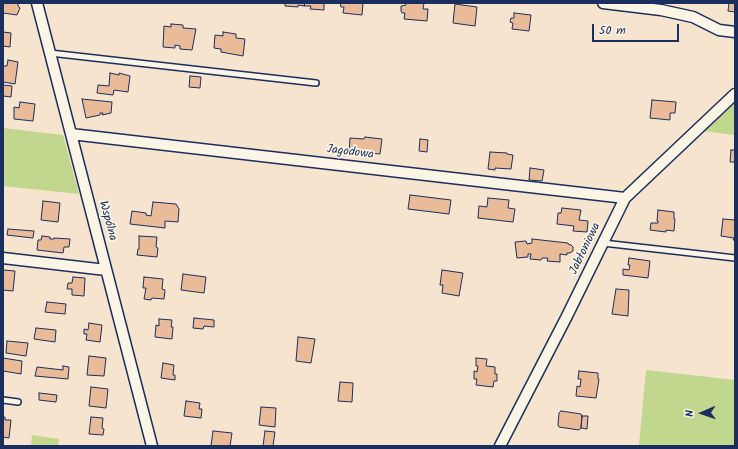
<!DOCTYPE html>
<html>
<head>
<meta charset="utf-8">
<style>
  body { margin:0 }
  #map { position:relative; width:738px; height:449px; overflow:hidden; background:#f6e4ce; font-family:Kalam,sans-serif }
  canvas { display:block }
  .frame { position:absolute; inset:0; border:4px solid #1b2f5e; pointer-events:none }
  .north { position:absolute; left:682px; top:393px; width:40px; height:40px; -webkit-text-stroke:3px #fcf5e5; paint-order:stroke; rotate:268deg; font-size:11px; font-weight:700; line-height:16px; text-align:center; color:#1b2f5e }
  .north::after { content:''; display:block; margin:auto; width:14px; height:18px; background:#1b2f5e; clip-path:polygon(50% 0,100% 100%,50% 72%,0 100%) }
  .scale { position:absolute; left:592px; top:24px; width:87px; height:18px; box-sizing:border-box; border:2px solid #1b2f5e; border-top:0; padding-left:5px; font-size:12px; line-height:14px; white-space:nowrap; color:#1b2f5e; -webkit-text-stroke:3px #fcf5e5; paint-order:stroke }
</style>
</head>
<body>
<div id="map">
<canvas width="738" height="449"></canvas>
<div class="frame"></div>
<div class="north">N</div>
<div class="scale">50 m</div>
</div>
<script>
const context = document.querySelector('canvas').getContext('2d');
context.lineJoin = 'round';
function paint(path, color) { context.fillStyle = color; context.fill(path, 'evenodd'); }
const toPath = rows => new Path2D(rows.map(r => 'M' + r).join(''));
function stroke(path, color, width, dash) { context.strokeStyle = color; context.lineWidth = width; context.lineCap = dash ? 'butt' : 'round'; context.setLineDash(dash || []); context.stroke(path); }
function label(font, color, halo, rows, align = 'center') {
  context.font = font + ' Kalam,sans-serif'; context.lineWidth = 3.5; context.setLineDash([]); context.textBaseline = 'middle'; context.strokeStyle = halo; context.fillStyle = color; for (const [text, x, y, turn = 0] of rows) {
    context.save(); context.translate(x, y); context.rotate((+turn || 0) * Math.PI / 180); context.textAlign = isNaN(turn) ? turn : align; if (halo) context.strokeText(text, 0, 0); context.fillText(text, 0, 0); context.restore();
  }
}
paint(toPath([
  [735,101,735,135,702,131],
  [3,128,63,135,79,194,3,186],
  [646,370,735,380,735,446,652,446,639,445],
  [32,435,59,439,58,446,31,446]
]), '#c0d78d');
const building = toPath([
  [3,3,18,3,18,6,20,8,17,15,3,13,3,3],
  [285,3,305,3,304,6,298,5,298,7,285,6,285,3],
  [305,3,324,3,324,10,310,9,311,6,304,6,305,3],
  [340,3,363,3,362,15,343,13,344,7,341,7,340,3],
  [406,3,424,3,423,9,428,9,427,21,404,19,405,13,402,13,401,11,401,6,406,5,406,3],
  [729,3,735,3,735,12,728,11,729,3],
  [455,4,477,7,475,26,453,23,455,4],
  [514,13,531,15,529,31,512,29,513,23,510,22,511,18,514,18,514,13],
  [171,24,183,25,183,28,196,29,192,50,180,49,180,46,175,45,175,48,163,47,164,26,171,27,171,24],
  [3,29,3,32,11,33,10,47,3,46,3,29],
  [223,32,236,34,236,38,245,39,243,56,221,52,221,49,214,48,215,35,223,36,223,32],
  [8,60,18,62,15,84,3,82,3,66,7,66,8,60],
  [110,73,119,75,119,73,130,76,128,92,114,90,113,95,97,93,98,85,109,86,110,73],
  [190,76,201,77,200,88,189,87,190,76],
  [3,85,12,86,11,97,3,96,3,85],
  [82,99,112,102,111,113,102,115,103,113,100,113,100,115,86,118,82,99],
  [652,100,676,102,675,113,670,113,670,120,650,118,652,100],
  [20,102,35,104,33,121,14,119,14,107,19,108,20,102],
  [365,137,382,139,380,154,369,153,369,155,349,153,350,138,364,139,365,137],
  [420,139,428,140,427,152,419,151,420,139],
  [731,150,735,150,735,162,730,162,731,150],
  [490,152,507,153,507,154,513,155,511,169,495,168,495,170,488,169,490,152],
  [530,168,544,170,542,181,529,180,530,168],
  [410,195,451,200,449,214,408,209,410,195],
  [488,198,509,200,508,208,515,209,513,222,478,218,479,206,487,207,488,198],
  [43,201,60,203,58,222,41,220,43,201],
  [153,202,176,204,179,209,178,222,165,221,165,228,130,224,132,211,146,213,146,215,151,216,153,202],
  [562,208,581,210,579,220,588,221,587,232,573,231,574,226,557,224,558,213,561,213,562,208],
  [658,210,674,212,674,219,675,219,674,231,666,230,666,232,650,230,651,223,658,223,658,221,657,221,658,210],
  [723,219,735,220,735,219,735,240,733,240,734,238,721,236,723,219],
  [8,229,34,231,33,238,7,235,8,229],
  [42,236,50,237,50,239,54,239,54,238,70,239,69,247,64,247,63,253,37,250,38,240,41,240,42,236],
  [139,236,157,237,156,247,158,248,157,257,137,255,138,249,139,249,139,236],
  [532,239,568,243,568,244,571,245,573,247,573,251,570,253,567,253,567,255,560,254,560,262,547,261,548,258,542,258,541,260,530,259,531,254,528,254,528,257,517,258,515,242,526,241,527,244,532,243,532,239],
  [629,258,650,261,648,278,623,275,623,269,629,270,630,265,628,265,629,258],
  [3,270,15,271,13,291,3,290,3,270],
  [442,270,463,273,459,296,442,293,443,285,440,285,442,270],
  [183,274,206,277,204,293,181,290,183,274],
  [73,277,85,278,84,296,72,295,72,289,67,289,68,283,72,283,73,277],
  [144,277,163,279,162,289,165,290,164,299,152,298,151,300,144,299,146,288,143,288,144,277],
  [616,289,629,290,628,316,612,314,616,289],
  [47,302,66,304,65,314,45,312,47,302],
  [194,318,214,320,214,327,204,326,203,329,193,328,194,318],
  [159,319,172,320,171,327,173,327,172,339,155,337,156,325,159,326,159,319],
  [89,323,102,325,100,342,86,340,87,334,84,334,84,329,88,330,89,323],
  [36,328,56,330,55,342,34,339,36,328],
  [298,337,315,339,311,363,296,361,298,337],
  [7,341,28,343,26,356,6,353,7,341],
  [89,356,106,358,104,376,87,375,89,356],
  [3,358,22,361,21,374,3,371,3,358],
  [476,358,487,359,486,366,495,367,495,374,497,374,497,381,494,381,493,387,476,385,477,379,474,379,474,371,477,372,478,366,476,366,476,358],
  [163,363,174,365,173,375,175,375,175,380,161,378,163,363],
  [63,366,69,367,68,379,35,376,37,367,63,370,63,366],
  [579,371,598,373,598,379,599,379,596,398,576,396,577,386,580,387,581,379,578,379,579,371],
  [340,382,353,383,352,402,338,401,340,382],
  [91,387,108,389,106,408,89,406,91,387],
  [39,393,57,395,56,402,39,400,39,393],
  [186,401,200,403,199,409,202,409,201,418,184,416,186,401],
  [261,407,276,408,275,427,259,425,261,407],
  [561,411,581,414,582,416,581,428,579,430,559,427,558,425,559,413,561,411],
  [582,416,588,416,587,429,581,428,582,416],
  [3,417,5,417,5,420,11,420,9,438,3,437,3,417],
  [91,417,103,418,102,428,104,429,103,435,89,434,91,417],
  [213,431,232,433,230,446,211,446,213,431],
  [265,431,275,432,273,446,263,446,265,431]
]);
paint(building, '#e9bb99');
stroke(building, '#1b2f5e', 1);
const service = toPath([
  [50,53,316,83],
  [603,243,735,258],
  [3,400,18,402]
]);
const minor = toPath([
  [37,3,152,446],
  [603,3,661,10,693,17,719,30,735,32],
  [71,134,625,198],
  [3,258,106,270],
  [500,446,567,316,625,198,735,94]
]);
stroke(service, '#1b2f5e', 8);
stroke(minor, '#1b2f5e', 13);
stroke(service, '#fcf5e5', 5);
stroke(minor, '#fcf5e5', 10);
label('12px', '#1b2f5e', '#fcf5e5', [
  ["Jagodowa",350,153,7],
  ["Wspólna",107,221,75],
  ["Jabłoniowa",586,249,-64]
]);
</script>
</body>
</html>
